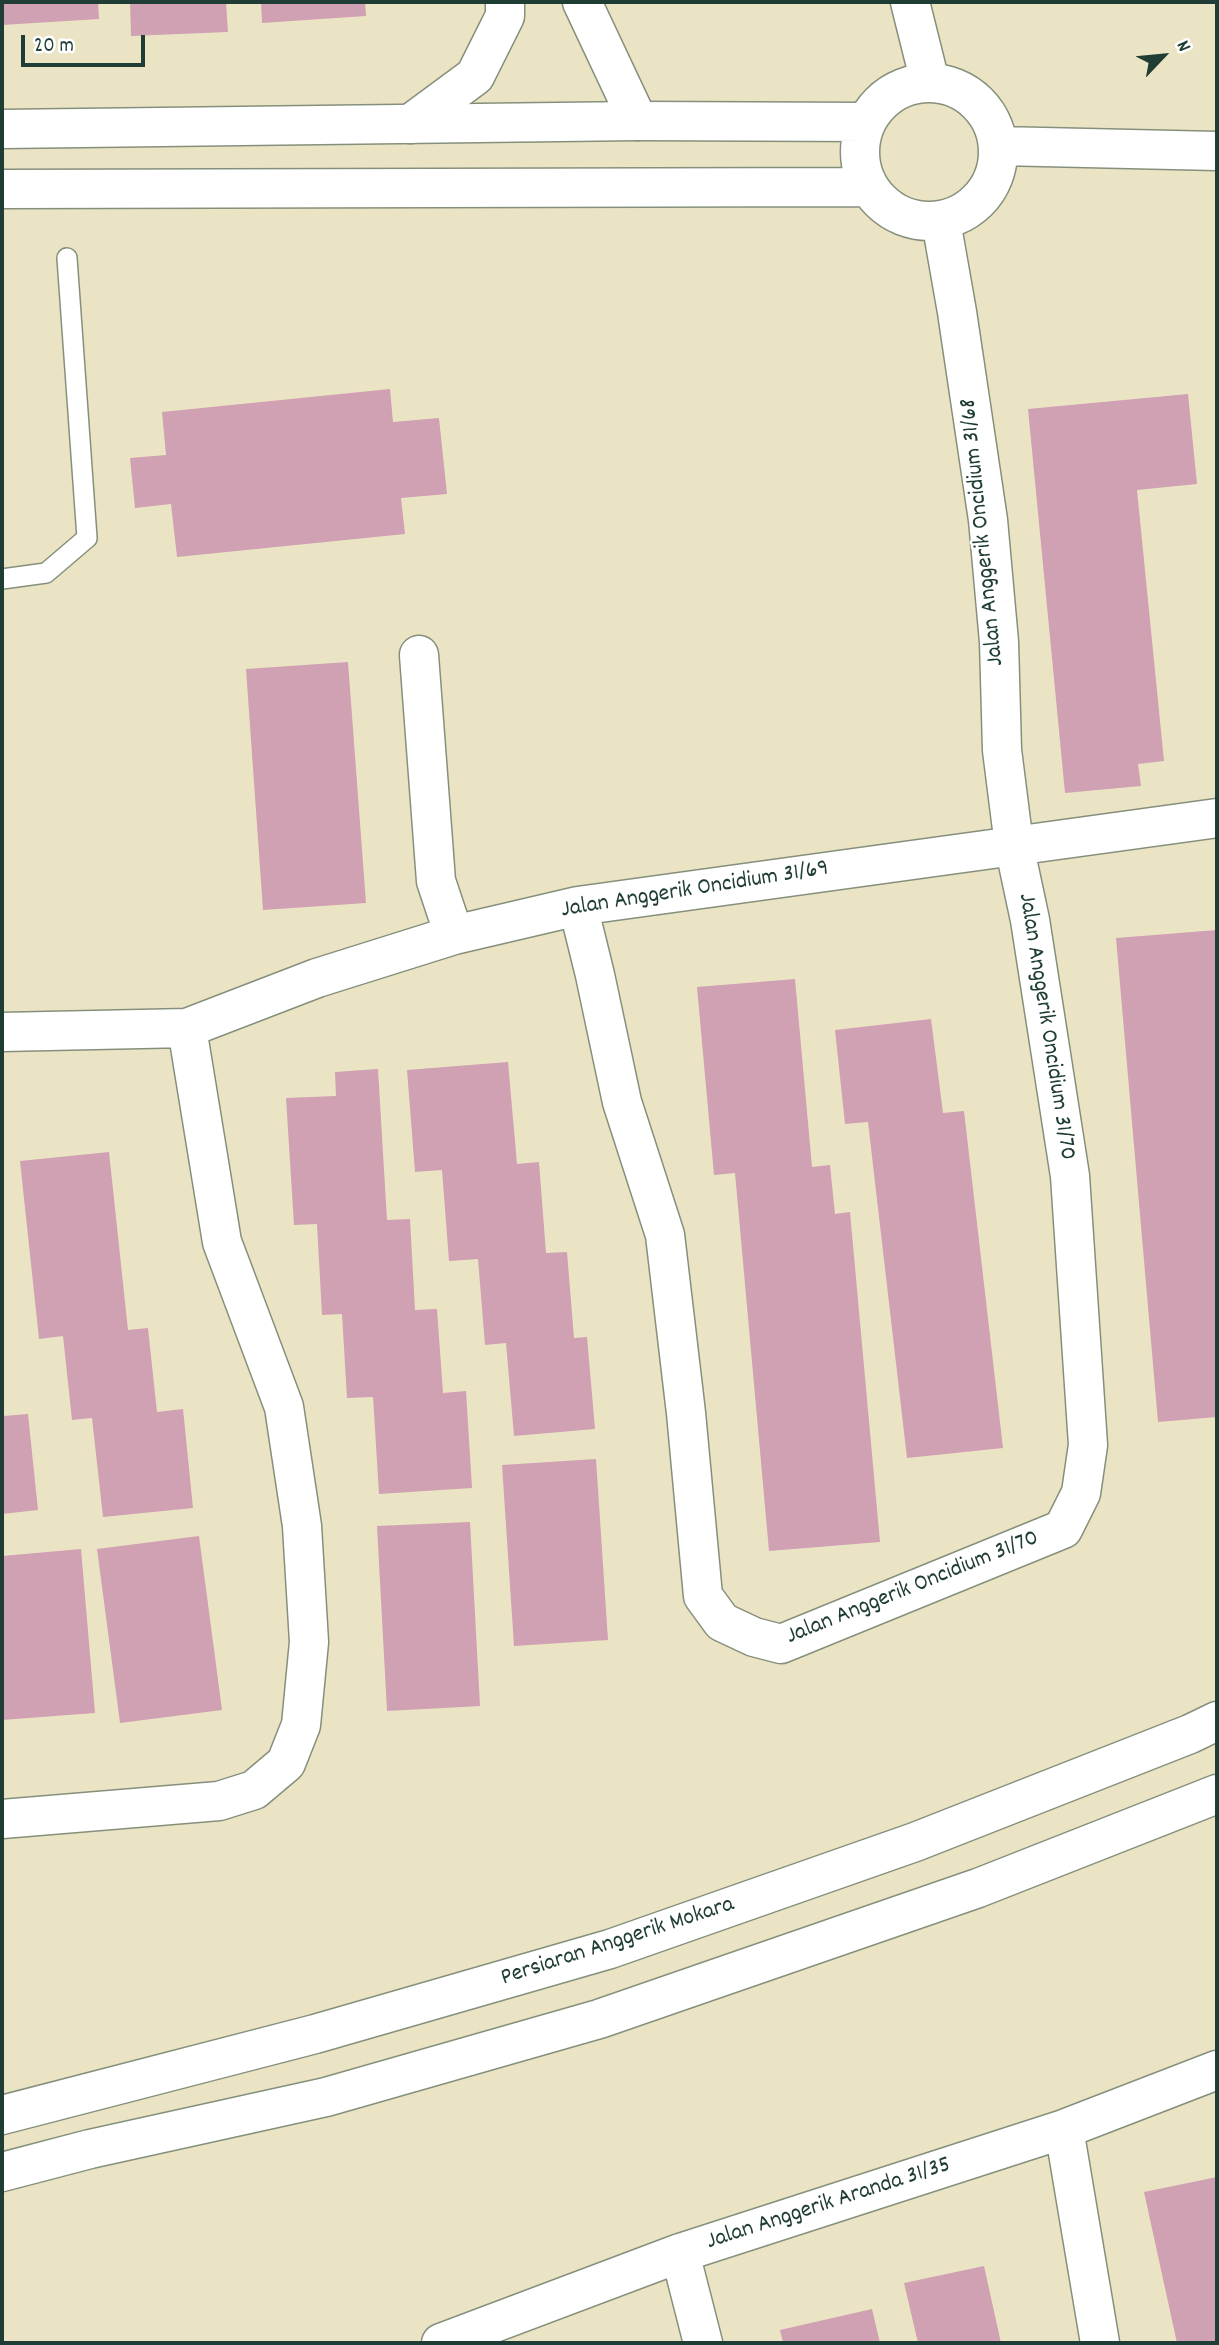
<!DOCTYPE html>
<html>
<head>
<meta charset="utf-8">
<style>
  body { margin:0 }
  #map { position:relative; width:1219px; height:2345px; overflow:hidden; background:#ebe4c4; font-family:Dekko,sans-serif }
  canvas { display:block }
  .frame { position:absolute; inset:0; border:4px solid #1f3d34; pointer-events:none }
  .north { position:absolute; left:1128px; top:21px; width:70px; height:70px; -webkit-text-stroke:5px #fff; paint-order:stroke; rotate:64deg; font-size:19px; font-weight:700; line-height:28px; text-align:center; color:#1f3d34 }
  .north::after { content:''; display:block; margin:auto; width:24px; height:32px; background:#1f3d34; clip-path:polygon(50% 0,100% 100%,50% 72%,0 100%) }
  .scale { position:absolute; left:21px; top:35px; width:124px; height:32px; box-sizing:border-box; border:4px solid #1f3d34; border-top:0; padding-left:9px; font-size:21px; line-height:24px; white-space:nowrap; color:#1f3d34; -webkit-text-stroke:5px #fff; paint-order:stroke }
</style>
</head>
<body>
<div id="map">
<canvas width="1219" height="2345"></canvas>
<div class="frame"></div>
<div class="north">N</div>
<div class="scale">20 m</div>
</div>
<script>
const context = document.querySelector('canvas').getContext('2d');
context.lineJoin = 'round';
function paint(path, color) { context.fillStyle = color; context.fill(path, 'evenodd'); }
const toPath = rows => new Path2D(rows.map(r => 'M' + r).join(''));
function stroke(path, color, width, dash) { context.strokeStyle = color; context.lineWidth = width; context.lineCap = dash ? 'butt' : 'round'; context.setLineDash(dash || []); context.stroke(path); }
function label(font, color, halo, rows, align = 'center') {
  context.font = font + ' Dekko,sans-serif'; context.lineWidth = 5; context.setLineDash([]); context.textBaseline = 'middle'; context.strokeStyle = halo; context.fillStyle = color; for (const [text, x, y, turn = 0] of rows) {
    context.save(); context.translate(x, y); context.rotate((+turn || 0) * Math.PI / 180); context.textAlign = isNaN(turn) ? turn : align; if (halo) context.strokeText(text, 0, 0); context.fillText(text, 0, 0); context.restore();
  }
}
paint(toPath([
  [2,2,98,2,99,19,2,25],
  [130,2,226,2,228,32,131,36],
  [261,2,365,2,366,16,262,23],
  [390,389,393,422,439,418,447,494,401,498,405,534,177,557,171,504,135,508,130,458,166,455,162,412],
  [1188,394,1197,484,1137,490,1164,761,1138,764,1141,786,1065,793,1028,409],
  [348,662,366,903,263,910,246,669],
  [1217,930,1217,1417,1158,1422,1116,938],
  [795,979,812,1167,830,1165,835,1214,850,1212,880,1542,769,1551,735,1173,714,1175,697,987],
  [931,1019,943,1113,964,1111,1003,1448,907,1458,868,1122,845,1124,835,1030],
  [508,1062,517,1164,539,1162,546,1253,567,1252,574,1338,587,1337,595,1429,514,1436,506,1343,485,1345,478,1259,449,1261,442,1170,415,1172,407,1070],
  [378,1069,387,1220,410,1219,415,1310,437,1309,443,1393,466,1391,472,1488,379,1494,373,1397,347,1398,342,1314,322,1315,317,1224,294,1225,286,1098,336,1096,335,1072],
  [109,1152,128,1330,148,1328,157,1412,183,1409,193,1508,103,1517,92,1418,72,1420,63,1336,39,1339,20,1161],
  [2,1408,4,1408,4,1416,28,1414,38,1510,2,1514],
  [596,1459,608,1640,514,1646,502,1465],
  [470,1522,480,1706,387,1711,377,1526],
  [199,1536,222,1710,120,1723,97,1549],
  [81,1549,95,1713,2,1720,2,1556],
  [1217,2177,1217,2343,1177,2343,1144,2192],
  [984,2266,1001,2343,918,2343,904,2283],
  [872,2309,880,2343,783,2343,780,2330]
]), '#d0a0b3');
const service = toPath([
  [2,579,46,573,87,538,67,258]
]);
const minor = toPath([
  [582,2,638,121],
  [910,2,930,82],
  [410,124,475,76,505,16,505,2],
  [419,655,436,881,454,935],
  [578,906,595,975,622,1102,665,1235,686,1413,703,1596,722,1622,754,1637,781,1644,1063,1529,1081,1493,1088,1445,1070,1176,1030,920,1014,845,1002,750,999,642,988,520,957,312,941,221],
  [2,1032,187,1028,317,978,454,935,578,906,1217,818],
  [2,1819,219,1801,254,1790,286,1763,301,1725,309,1642,302,1526,284,1407,222,1242,187,1028],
  [1064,2129,1100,2343],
  [680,2253,703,2343],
  [441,2343,680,2253,1064,2129,1217,2070]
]);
const tertiary = toPath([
  '860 152a69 69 0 1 1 138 0a69 69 0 1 1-138 0Z',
  [2,129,638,121,866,122],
  [999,146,1217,151],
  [2,189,869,187]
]);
const primary = toPath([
  [2,2115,315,2034,610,1949,915,1842,1190,1734,1217,1721],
  [2,2172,90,2149,326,2097,599,2019,978,1888,1217,1794]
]);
stroke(service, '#85907c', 22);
stroke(minor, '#85907c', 41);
stroke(tertiary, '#85907c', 41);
stroke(primary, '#85907c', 41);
stroke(service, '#fff', 19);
stroke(minor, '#fff', 38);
stroke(tertiary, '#fff', 38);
stroke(primary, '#fff', 38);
label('24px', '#1f3d34', '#fff', [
  ["Jalan Anggerik Oncidium 31/68",984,532,-96],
  ["Jalan Anggerik Oncidium 31/69",695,891,-9],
  ["Jalan Anggerik Oncidium 31/70",1045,1027,81],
  ["Jalan Anggerik Oncidium 31/70",913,1589,-22],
  ["Persiaran Anggerik Mokara",618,1943,-18],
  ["Jalan Anggerik Aranda 31/35",829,2205,-18]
]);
</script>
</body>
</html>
